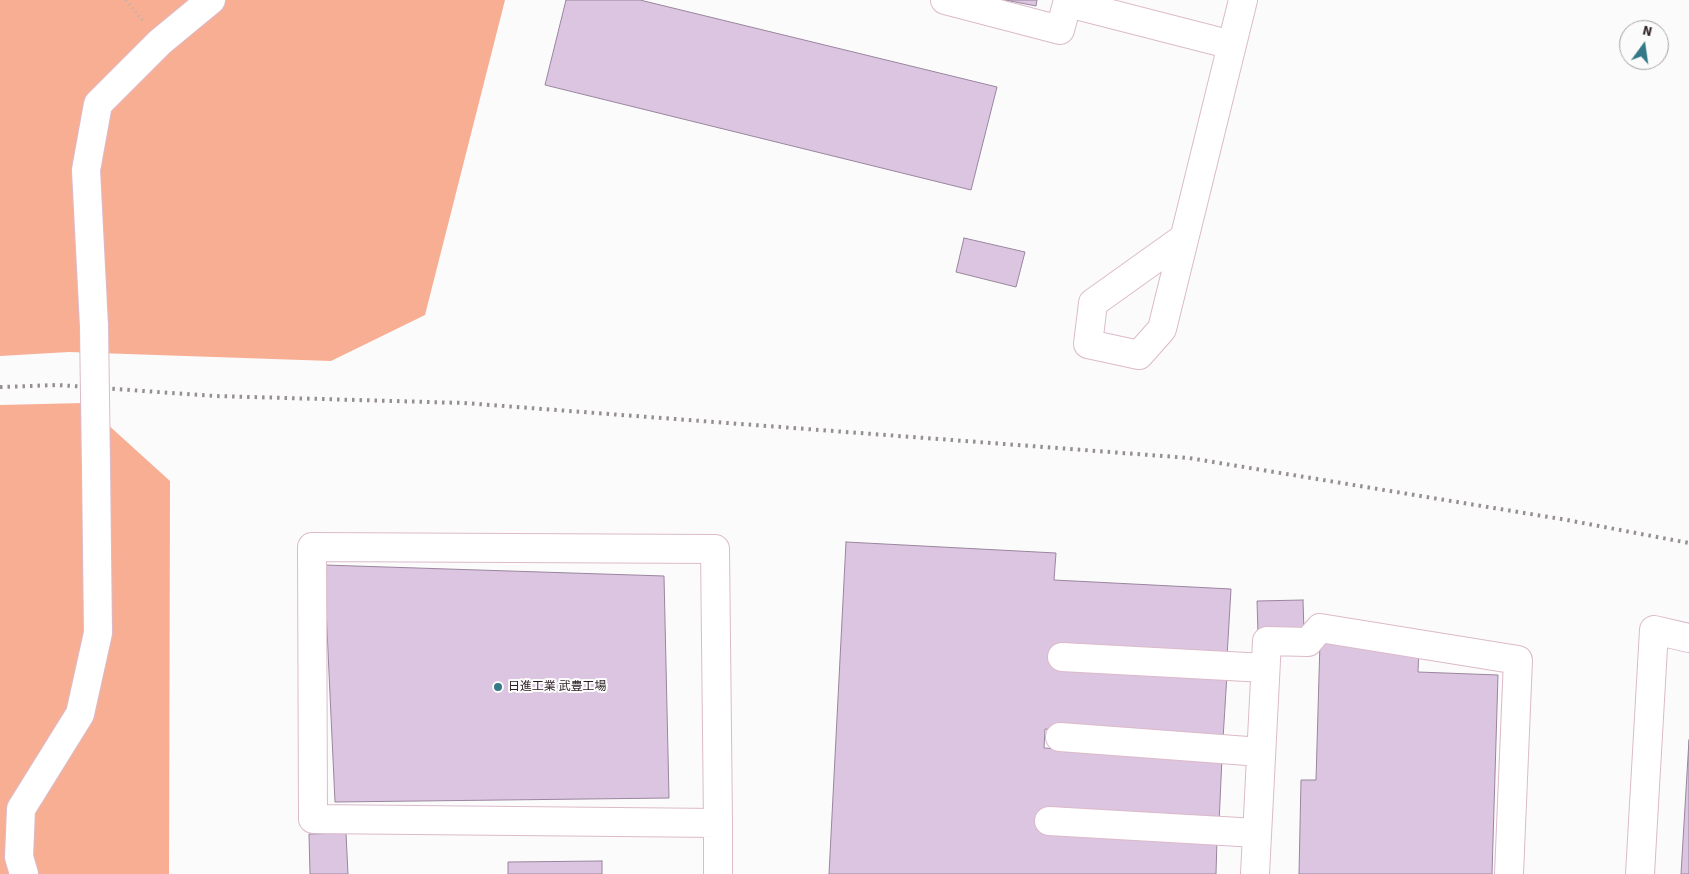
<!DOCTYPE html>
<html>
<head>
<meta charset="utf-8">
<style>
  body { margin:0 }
  #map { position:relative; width:1689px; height:874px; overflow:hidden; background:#fbfbfb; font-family:"Source Sans 3",sans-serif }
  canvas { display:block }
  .north { position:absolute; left:1619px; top:20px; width:50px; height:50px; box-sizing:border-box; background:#fbfbfb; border:1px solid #a7a1a4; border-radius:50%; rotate:14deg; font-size:14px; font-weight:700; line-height:20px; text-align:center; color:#281b21 }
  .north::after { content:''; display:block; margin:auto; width:18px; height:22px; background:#347987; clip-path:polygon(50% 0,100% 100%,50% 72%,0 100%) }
</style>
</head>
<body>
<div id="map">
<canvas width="1689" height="874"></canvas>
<div class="north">N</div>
</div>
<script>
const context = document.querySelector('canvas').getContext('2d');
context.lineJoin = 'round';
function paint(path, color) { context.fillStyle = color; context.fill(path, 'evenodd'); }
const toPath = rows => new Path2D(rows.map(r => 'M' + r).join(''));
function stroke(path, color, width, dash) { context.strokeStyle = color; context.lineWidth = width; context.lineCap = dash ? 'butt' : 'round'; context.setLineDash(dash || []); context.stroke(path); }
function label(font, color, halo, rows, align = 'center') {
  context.font = font + ' "Source Sans 3","Noto Sans JP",sans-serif'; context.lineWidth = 4; context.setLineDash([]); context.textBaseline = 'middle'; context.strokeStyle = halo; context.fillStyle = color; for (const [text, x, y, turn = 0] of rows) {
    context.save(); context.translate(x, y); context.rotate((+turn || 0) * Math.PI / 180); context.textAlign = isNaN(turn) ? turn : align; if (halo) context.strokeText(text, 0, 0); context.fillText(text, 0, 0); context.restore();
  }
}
paint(toPath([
  [0,0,505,0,425,315,331,361,69,352,0,356],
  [84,403,170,481,169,874,0,874,0,405]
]), '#f8ae93');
const building = toPath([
  [566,0,640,0,997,87,971,190,545,85,566,0],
  [1005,0,1037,0,1036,6,1005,0],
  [964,238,1025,252,1016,287,956,272,964,238],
  [846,542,1056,553,1054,580,1231,589,1227,657,1051,648,1050,664,1227,674,1223,739,1045,729,1044,748,1222,758,1219,823,1039,813,1039,830,1217,839,1216,874,829,874,846,542],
  [324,565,664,576,669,798,335,802,324,565],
  [1303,600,1304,632,1258,633,1257,601,1303,600],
  [1320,642,1419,646,1418,672,1498,675,1492,874,1299,874,1301,780,1316,780,1320,642],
  [1689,740,1689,874,1681,874,1689,740],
  [346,833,348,874,310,874,309,834,346,833],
  [602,861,602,874,508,874,508,862,602,861]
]);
paint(building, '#dbc5e0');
stroke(building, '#9a859e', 1);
const minor = toPath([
  [945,0,1060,30,1068,0],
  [1068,3,1232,45],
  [1184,238,1093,303,1088,344,1139,355,1162,329,1243,0],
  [94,326,86,170,98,104,160,42,211,0],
  [1062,657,1265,668],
  [1060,737,1261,752],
  [1049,821,1257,833],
  [718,823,313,819,312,547,715,549,718,823,718,874],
  [24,874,19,857,21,809,80,714,98,633,96,467],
  [1255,874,1267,641,1308,642,1320,628,1518,660,1509,874],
  [1640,874,1654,630,1689,638]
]);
stroke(minor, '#dcbaca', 30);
stroke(toPath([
  [126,0,144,22]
]), '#b7b2b4', 3, [1, 4]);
stroke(minor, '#fff', 28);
stroke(toPath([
  [0,387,58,385,215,396,464,403,1189,458,1567,520,1689,543]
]), '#958f92', 4, [2.5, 5]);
const minorBridge = toPath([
  [94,326,96,467]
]);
stroke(minorBridge, '#dcbaca', 30, []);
stroke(minorBridge, '#fff', 28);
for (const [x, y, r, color] of [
  [498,687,5,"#347987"]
]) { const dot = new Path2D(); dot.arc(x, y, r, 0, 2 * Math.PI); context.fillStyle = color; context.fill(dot); stroke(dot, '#fbfbfb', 2); }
label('12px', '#281b21', '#fbfbfb', [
  ["日進工業 武豊工場",508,687]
], 'left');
</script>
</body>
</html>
